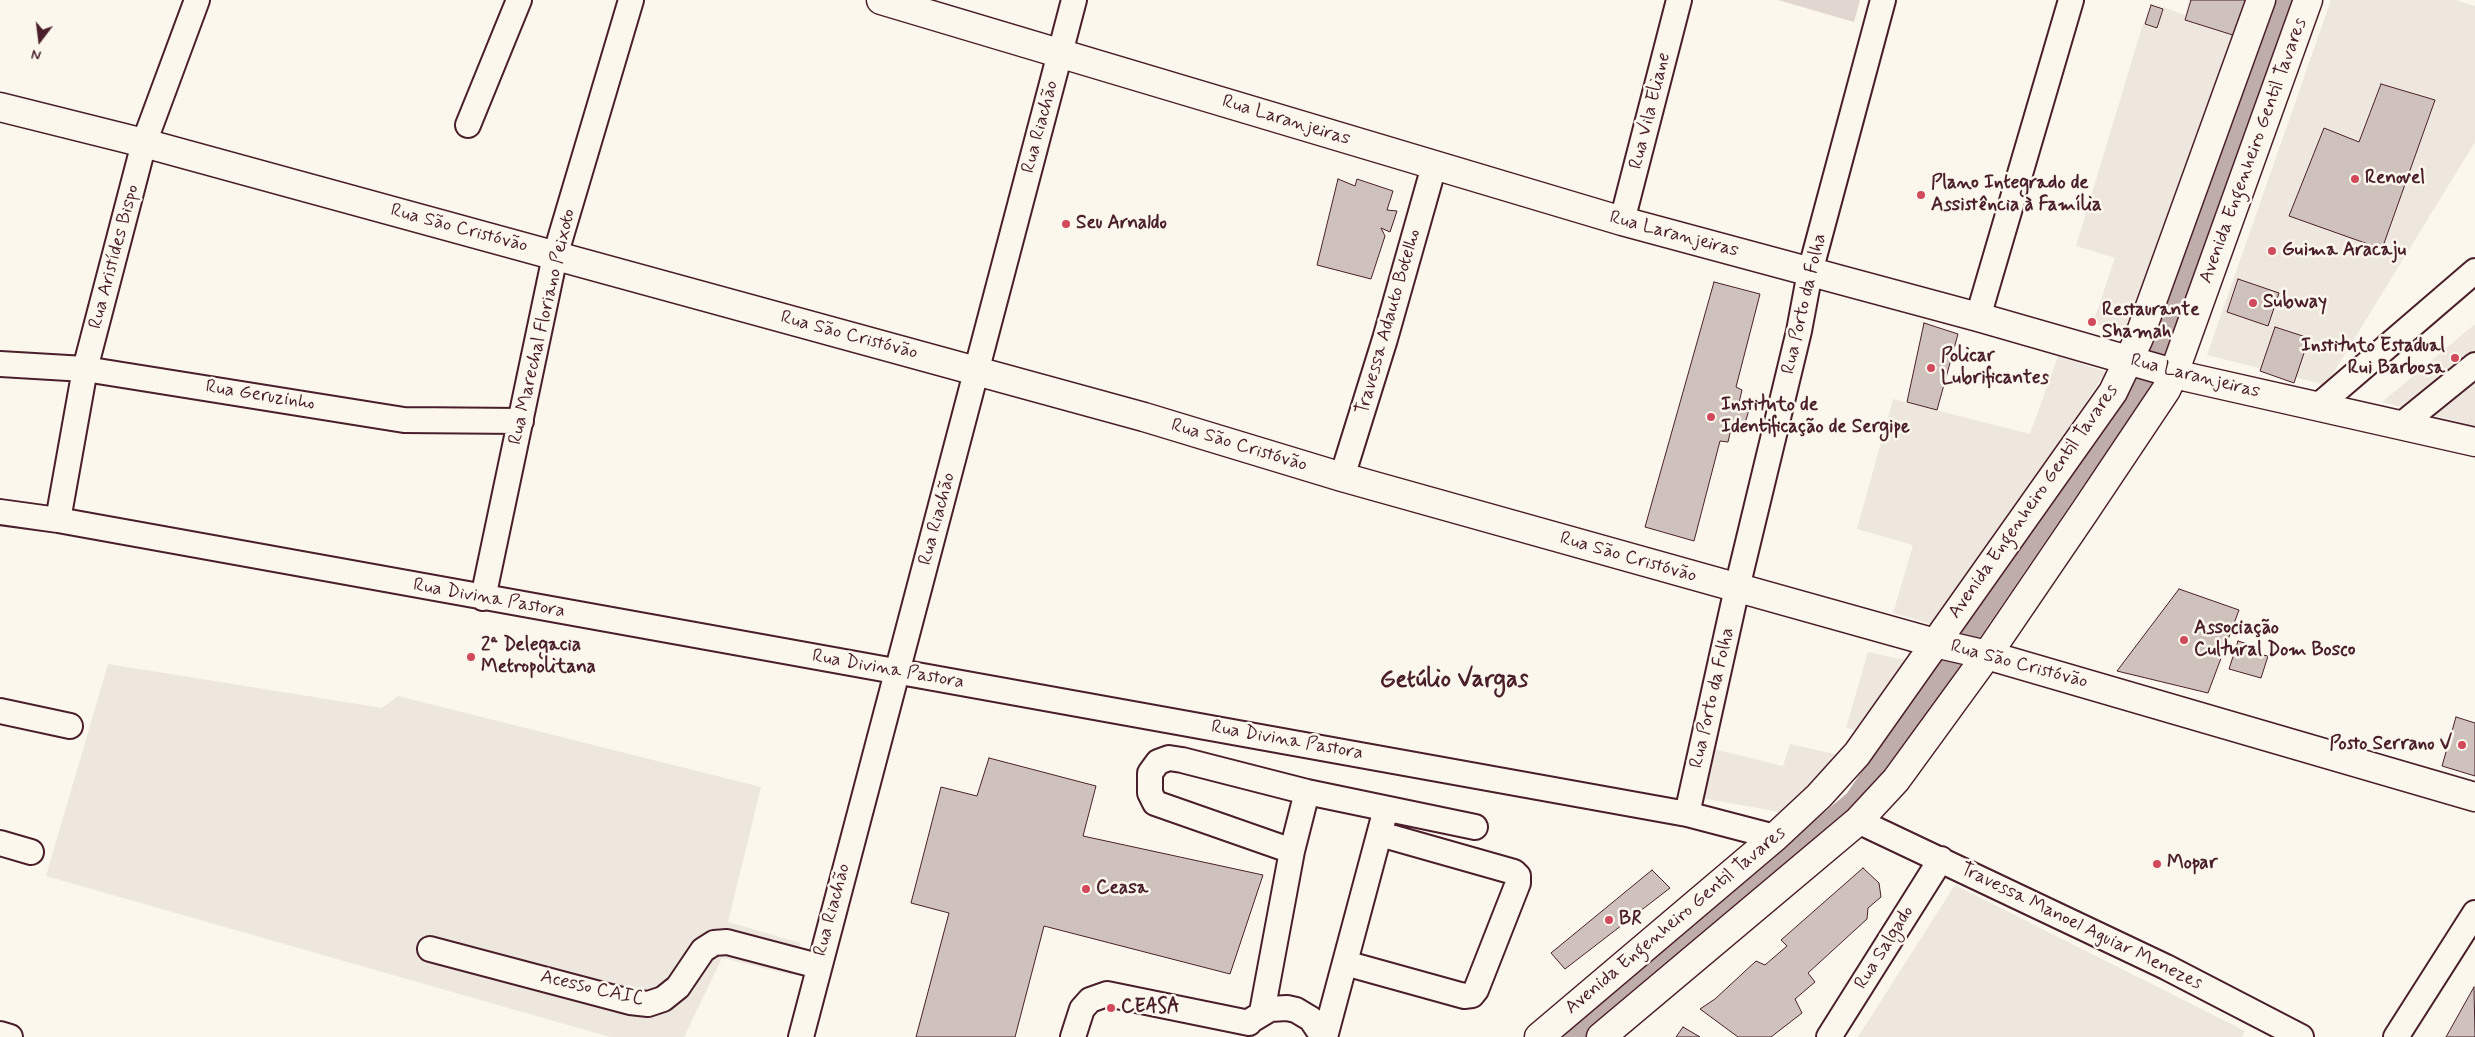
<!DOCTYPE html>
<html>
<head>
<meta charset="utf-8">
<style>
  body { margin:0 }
  #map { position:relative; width:2475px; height:1037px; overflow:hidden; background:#fbf7ec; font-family:Mynerve,sans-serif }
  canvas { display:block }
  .north { position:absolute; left:15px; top:15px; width:50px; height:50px; -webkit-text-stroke:4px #fbf7ec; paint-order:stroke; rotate:195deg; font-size:14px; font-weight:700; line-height:20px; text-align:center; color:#4a1f2b }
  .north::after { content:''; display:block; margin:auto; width:18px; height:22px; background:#4a1f2b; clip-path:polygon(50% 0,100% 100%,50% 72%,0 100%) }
</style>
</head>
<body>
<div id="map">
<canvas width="2475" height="1037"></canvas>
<div class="north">N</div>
</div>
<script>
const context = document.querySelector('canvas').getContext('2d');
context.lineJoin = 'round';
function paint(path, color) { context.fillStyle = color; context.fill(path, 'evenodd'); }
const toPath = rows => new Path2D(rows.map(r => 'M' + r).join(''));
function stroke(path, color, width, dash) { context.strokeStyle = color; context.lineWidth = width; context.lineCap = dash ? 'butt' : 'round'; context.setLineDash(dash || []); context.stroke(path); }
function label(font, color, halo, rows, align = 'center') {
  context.font = font + ' Mynerve,sans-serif'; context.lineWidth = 5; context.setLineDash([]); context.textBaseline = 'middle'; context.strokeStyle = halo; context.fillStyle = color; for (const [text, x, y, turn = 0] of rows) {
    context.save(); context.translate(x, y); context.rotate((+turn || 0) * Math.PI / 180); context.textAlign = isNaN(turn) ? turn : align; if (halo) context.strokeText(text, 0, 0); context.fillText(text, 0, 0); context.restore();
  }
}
paint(toPath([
  [2189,0,2249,0,2126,333,2093,323,2115,258,2076,246,2143,24,2158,30,2163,7,2185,15],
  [2331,0,2456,0,2475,6,2475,142,2326,385,2207,355],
  [2475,324,2475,426,2382,402],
  [2058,356,2106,372,1942,617,1931,624,1893,613,1913,545,1857,529,1893,399,2030,434],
  [1868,652,1905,660,1860,731,1846,728],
  [108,664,382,708,398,696,761,787,728,922,801,943,792,975,722,958,684,1037,610,1037,46,876],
  [1790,744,1843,756,1785,813,1701,798,1714,749,1783,766],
  [1955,885,2245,1031,2242,1037,1858,1037]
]), '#eee7de');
paint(toPath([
  [1778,0,1860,0,1854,22]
]), '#e2d7d0');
stroke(toPath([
  [1575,1037,1855,801,2161,352,2286,0]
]), '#bfadaa', 22);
const building = toPath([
  [2191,0,2247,0,2236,36,2185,20,2191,0],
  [2151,5,2163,9,2157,28,2145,24,2151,5],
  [2381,84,2435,100,2382,249,2289,216,2324,128,2359,142,2381,84],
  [1338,179,1355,186,1357,179,1393,191,1387,210,1397,211,1390,232,1381,228,1385,236,1371,279,1317,265,1338,179],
  [2238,279,2279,293,2268,326,2227,312,2238,279],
  [1714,282,1760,294,1736,387,1742,390,1738,407,1749,410,1742,433,1731,429,1728,442,1720,441,1694,541,1645,527,1714,282],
  [1924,323,1958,334,1937,410,1907,402,1924,323],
  [2275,327,2309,338,2294,383,2260,371,2275,327],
  [2179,589,2239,610,2208,693,2117,671,2179,589],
  [2238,641,2251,645,2248,652,2268,656,2261,678,2229,669,2238,641],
  [2456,717,2475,723,2475,776,2442,766,2456,717],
  [989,758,1096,786,1083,836,1263,875,1230,974,1044,926,1015,1037,916,1037,949,913,911,903,941,787,977,796,989,758],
  [1863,868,1879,883,1881,897,1868,908,1867,919,1808,973,1815,982,1795,999,1802,1013,1771,1037,1738,1037,1700,1009,1715,999,1756,961,1765,965,1787,946,1781,940,1863,868],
  [1652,870,1670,888,1565,969,1551,953,1652,870],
  [2474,987,2475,1037,2446,1037,2474,987],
  [1683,1027,1700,1037,1676,1037,1683,1027]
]);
paint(building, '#cfc2bc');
stroke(building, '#4a1f2b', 1);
const minor = toPath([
  [468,125,519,0],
  [1622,221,1679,0],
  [1978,317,2071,0],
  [0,364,85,369,404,420,521,421],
  [2318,406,2475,271],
  [2401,425,2475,365],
  [1342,477,1385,339,1434,166],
  [0,512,58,520,1687,814,1775,837],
  [58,520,85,369,144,143,197,0],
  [483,598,555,256,631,0],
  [0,711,70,726],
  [1687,814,1737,588,1799,331,1810,272,1883,0],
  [1858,821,2166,967,2301,1037],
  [0,843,31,852],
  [1292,851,1155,803,1150,793,1150,773,1158,762,1169,758,1182,760,1307,792,1475,827],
  [430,949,630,1002,648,1004,663,999,678,987,703,950,714,943,727,942,818,966],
  [1345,963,1464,996,1472,995,1476,990,1518,883,1518,876,1514,872,1380,834],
  [1262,1012,1292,851,1307,792],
  [1250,1021,1270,1009,1287,1008,1296,1010,1311,1019,1323,1037],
  [0,1034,10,1037],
  [801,1037,1074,0],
  [1073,1037,1082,1009,1090,1000,1107,994,1249,1023],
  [1325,1037,1383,820],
  [1829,1037,1941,859],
  [2396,1037,2475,913]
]);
const major = toPath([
  [881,0,1622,221,1978,317,2187,377,2475,442],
  [0,107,144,143,1144,417,1342,477,1935,643,1987,655,2475,797],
  [1539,1037,1775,837,1819,796,1857,754,2113,392,2138,340,2261,0],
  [1601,1037,1858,821,1896,780,1987,655,2085,511,2166,390,2174,373,2308,0]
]);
stroke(minor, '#4a1f2b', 28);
stroke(major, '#4a1f2b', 31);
stroke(minor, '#fbf7ec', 24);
stroke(major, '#fbf7ec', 28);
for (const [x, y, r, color] of [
  [2355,179,5,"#d1495b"],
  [1921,195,5,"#d1495b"],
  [1066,224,5,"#d1495b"],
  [2272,251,5,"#d1495b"],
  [2253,303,5,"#d1495b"],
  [2092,322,5,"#d1495b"],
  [2455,358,5,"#d1495b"],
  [1931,368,5,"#d1495b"],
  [1711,417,5,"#d1495b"],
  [2184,640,5,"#d1495b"],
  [471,657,5,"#d1495b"],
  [2462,745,5,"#d1495b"],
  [2157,864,5,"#d1495b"],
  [1086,889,5,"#d1495b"],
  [1609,920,5,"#d1495b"],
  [1111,1008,5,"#d1495b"]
]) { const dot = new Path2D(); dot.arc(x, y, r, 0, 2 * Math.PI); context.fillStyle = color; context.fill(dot); stroke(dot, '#fbf7ec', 2); }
label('19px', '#4a1f2b', '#fbf7ec', [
  ["Rua Vila Eliane",1651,111,-76],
  ["Rua Laranjeiras",1286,121,17],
  ["Rua Riachão",1041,127,-75],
  ["Avenida Engenheiro Gentil Tavares",2254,151,-70],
  ["Rua São Cristóvão",459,229,15],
  ["Rua Laranjeiras",1674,235,15],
  ["Rua Aristídes Bispo",115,257,-75],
  ["Rua Porto da Folha",1805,304,-77],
  ["Travessa Adauto Botelho",1389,322,-74],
  ["Rua Marechal Floriano Peixoto",543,327,-77],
  ["Rua São Cristóvão",849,336,15],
  ["Rua Laranjeiras",2195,377,14],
  ["Rua Geruzinho",260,396,9],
  ["Rua São Cristóvão",1239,446,17],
  ["Avenida Engenheiro Gentil Tavares",2034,502,-55],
  ["Rua Riachão",938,519,-75],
  ["Rua São Cristóvão",1628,558,16],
  ["Rua Divina Pastora",489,599,10],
  ["Rua São Cristóvão",2019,665,15],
  ["Rua Divina Pastora",888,670,10],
  ["Rua Porto da Folha",1713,698,-77],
  ["Rua Divina Pastora",1287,741,10],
  ["Rua Riachão",833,910,-75],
  ["Avenida Engenheiro Gentil Tavares",1676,921,-40],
  ["Travessa Manoel Aguiar Menezes",2081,927,26],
  ["Rua Salgado",1885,948,-58],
  ["Acesso CAIC",592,989,13]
]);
label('bold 19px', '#4a1f2b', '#fbf7ec', [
  ["Renovel",2365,179],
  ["Plano Integrado de",1931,184],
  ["Assistência à Família",1931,206],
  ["Seu Arnaldo",1076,224],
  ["Guima Aracaju",2282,251],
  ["Subway",2263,303],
  ["Restaurante",2102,311],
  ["Shamah",2102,333],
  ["Instituto Estadual",2445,347,"right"],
  ["Rui Barbosa",2445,369,"right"],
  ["Policar",1941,357],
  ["Lubrificantes",1941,379],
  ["Instituto de",1721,406],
  ["Identificação de Sergipe",1721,428],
  ["Associação",2194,629],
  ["Cultural Dom Bosco",2194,651],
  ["2ª Delegacia",481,646],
  ["Metropolitana",481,668],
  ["Posto Serrano V",2452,745,"right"],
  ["Mopar",2167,864],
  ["Ceasa",1096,889],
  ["BR",1619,920],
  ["CEASA",1121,1008]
], 'left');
label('bold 24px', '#4a1f2b', '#fbf7ec', [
  ["Getúlio Vargas",1454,681]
]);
</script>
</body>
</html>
